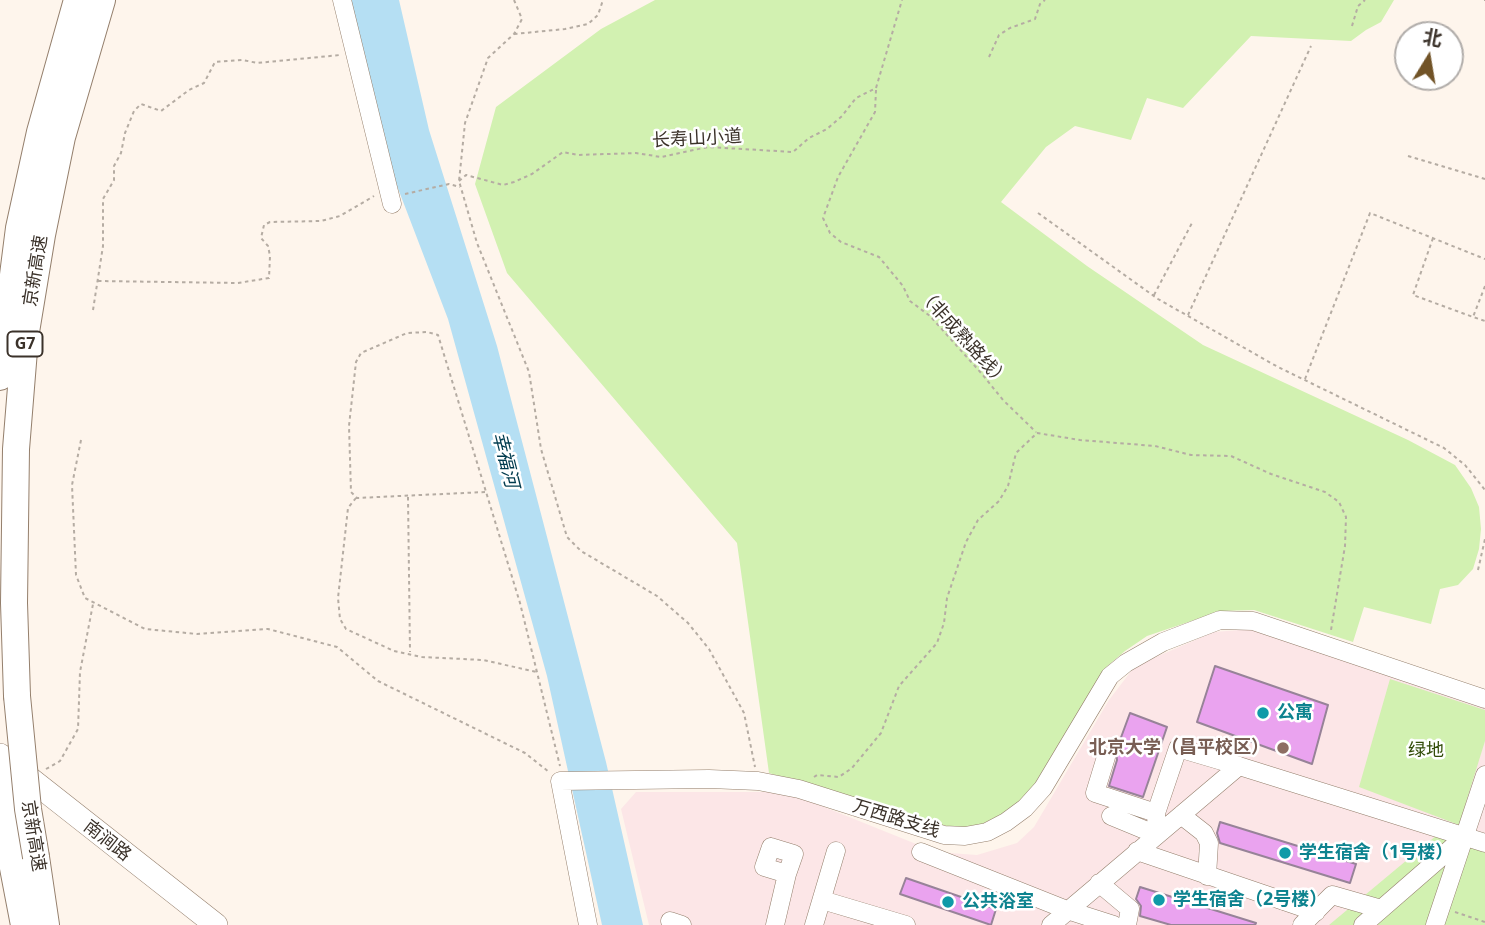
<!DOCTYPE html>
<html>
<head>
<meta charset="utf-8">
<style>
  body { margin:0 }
  #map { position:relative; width:1485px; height:925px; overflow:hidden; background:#fef5ec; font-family:"Noto Sans","Noto Sans SC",sans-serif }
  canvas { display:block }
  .north { position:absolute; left:1394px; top:21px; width:70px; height:70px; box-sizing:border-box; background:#fff; border:2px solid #b1adaa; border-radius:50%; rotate:11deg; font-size:19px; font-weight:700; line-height:28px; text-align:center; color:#3b322a }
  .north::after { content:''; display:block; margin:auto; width:24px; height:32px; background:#715327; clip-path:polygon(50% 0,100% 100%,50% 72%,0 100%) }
</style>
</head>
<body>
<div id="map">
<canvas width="1485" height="925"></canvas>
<div class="north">北</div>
</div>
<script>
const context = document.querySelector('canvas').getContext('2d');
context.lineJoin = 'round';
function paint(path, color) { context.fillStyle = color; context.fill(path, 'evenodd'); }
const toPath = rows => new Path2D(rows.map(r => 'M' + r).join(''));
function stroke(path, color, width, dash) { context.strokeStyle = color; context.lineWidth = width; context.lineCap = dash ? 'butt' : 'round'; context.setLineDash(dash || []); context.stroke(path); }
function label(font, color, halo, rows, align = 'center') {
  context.font = font + ' "Noto Sans","Noto Sans SC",sans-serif'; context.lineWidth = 5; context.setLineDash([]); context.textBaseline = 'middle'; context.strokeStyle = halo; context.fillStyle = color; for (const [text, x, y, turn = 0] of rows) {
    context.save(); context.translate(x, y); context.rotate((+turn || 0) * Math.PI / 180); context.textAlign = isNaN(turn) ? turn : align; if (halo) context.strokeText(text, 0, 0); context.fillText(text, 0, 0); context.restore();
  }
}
paint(toPath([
  [1252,629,1485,705,1485,925,649,925,621,809,636,792,787,792,936,852,977,855,1017,843,1034,827,1109,700,1135,666,1214,632]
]), '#fce6e7');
paint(toPath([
  [655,0,1394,0,1381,22,1366,30,1351,41,1251,36,1183,108,1147,98,1131,140,1075,126,1046,147,1001,202,1087,266,1203,345,1408,440,1455,465,1471,488,1479,507,1481,529,1479,549,1473,569,1458,585,1440,589,1431,624,1364,607,1353,642,1254,610,1221,611,1147,636,1125,651,1104,669,1034,785,1012,809,978,826,956,828,920,820,769,773,737,543,507,273,475,184,496,107,601,29],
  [1390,679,1485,710,1485,741,1459,825,1359,787],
  [1437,835,1485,849,1485,925,1329,925]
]), '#d2f1b1');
paint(toPath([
  [349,0,399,0,429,130,497,346,606,762,643,925,602,925,547,676,448,319,389,165]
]), '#b5dff3');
const building = toPath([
  [1215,666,1328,705,1312,764,1197,722,1215,666],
  [1130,713,1167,727,1143,797,1109,786,1117,760,1116,751,1130,713],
  [1220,822,1356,864,1350,883,1220,843,1217,833,1220,822],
  [906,878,996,909,991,925,900,894,906,878],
  [1140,887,1256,923,1255,925,1171,925,1140,916,1141,906,1136,899,1140,887]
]);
paint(building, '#eaa3ef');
stroke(building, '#978398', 2);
const minor = toPath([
  [342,0,392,204],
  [1106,757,1095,793,1156,813],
  [1181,815,1204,833,1209,843,1207,876],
  [1111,816,1157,835,1156,813,1178,748,1239,766],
  [771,847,794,854,787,874,764,867,771,847],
  [1137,851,1316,912],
  [921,852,1067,910,1114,925],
  [1099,883,1130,909,1127,925],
  [822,900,906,925],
  [670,921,682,925],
  [588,925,560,781,709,779,758,781,799,789,944,835,965,836,987,832,1006,822,1025,808,1043,788,1110,676,1126,663,1163,642,1220,620,1253,621,1485,699],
  [775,925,787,874],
  [814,925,836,851],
  [1051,925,1239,766,1485,843],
  [1302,925,1332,895,1381,909],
  [1363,925,1463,838],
  [1435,925,1485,775]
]);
const major = toPath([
  [0,755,216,925]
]);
const highway = toPath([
  [0,377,19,228,40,132,77,0],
  [17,696,14,603,16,449,25,338,42,235,62,137,102,0],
  [0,777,9,847,24,925],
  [36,857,46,925]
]);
stroke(minor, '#947f6c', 19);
stroke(major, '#947f6c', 24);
stroke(highway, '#947f6c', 28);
stroke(toPath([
  [514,0,522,19,514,34,488,58,465,123,459,181,477,243,529,372,541,449,567,537,581,551,657,596,688,623,709,649,744,713,755,767],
  [1485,0,1485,1],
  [1352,26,1358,6,1365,0],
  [514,34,565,29,588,24,598,15,603,0],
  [989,57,999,35,1010,28,1035,19,1040,4,1045,0],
  [876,90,875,112,838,177,823,218,830,233,841,242,879,257,903,286,910,301,930,316,982,374,1003,400,1036,432],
  [1408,156,1485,179],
  [459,181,466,175,503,185,514,182,532,174,563,152,578,155,636,153,661,157,708,147,793,152,809,138,827,129,842,116,856,98,876,88,902,0],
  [405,194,449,184,460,187],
  [1038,213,1158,299,1278,367,1444,448,1465,465,1485,490],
  [1433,238,1413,295,1473,317],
  [98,281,238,283,269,278,270,256,268,246,261,238,264,225,270,222,321,221,340,216,374,196],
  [1485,286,1473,317,1485,321],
  [1154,295,1192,223],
  [93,310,103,246,103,199,114,180,114,166,121,153,125,133,134,111,141,104,161,111,189,90,204,83,215,62,243,60,257,63,340,55],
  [1188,315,1311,46],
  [1305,379,1370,213,1485,259],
  [81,440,72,485,76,575,85,598,145,629,197,634,268,629,337,647,378,681,525,753,549,772],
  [485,492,357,498,351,492,349,426,356,362,361,353,407,333,427,332,438,335,520,603,560,766],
  [408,497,410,652],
  [356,498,348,508,338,598,340,619,346,629,394,651,422,657,483,660,537,672],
  [1478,570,1485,539],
  [46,769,60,761,78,729,80,672,93,604],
  [814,777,817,775,839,777,852,768,881,733,899,686,937,643,944,623,947,598,966,542,978,520,999,501,1008,486,1016,453,1037,433,1080,440,1155,446,1191,455,1231,456,1271,474,1325,492,1339,502,1346,517,1345,546,1331,630],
  [1455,912,1485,922]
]), '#b5aca3', 2, [3.5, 3.5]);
stroke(minor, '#fff', 18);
stroke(major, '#fff', 23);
stroke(highway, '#fff', 26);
const highwayBridge = toPath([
  [17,696,28,809,36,857]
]);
stroke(highwayBridge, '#947f6c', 28, []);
stroke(highwayBridge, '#fff', 26);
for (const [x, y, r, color] of [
  [1263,713,7,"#0f9aa8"],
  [1283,748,7,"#8d6e63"],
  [1285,853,7,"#0f9aa8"],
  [1159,900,7,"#0f9aa8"],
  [948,902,7,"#0f9aa8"]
]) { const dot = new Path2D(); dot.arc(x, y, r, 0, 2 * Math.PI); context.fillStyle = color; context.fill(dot); stroke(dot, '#fff', 2.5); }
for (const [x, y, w] of [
  [25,344,35]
]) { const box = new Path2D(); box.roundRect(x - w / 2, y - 12.5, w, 25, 5); context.fillStyle = '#fff'; context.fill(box); stroke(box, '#3b322a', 2); }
label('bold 16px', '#3b322a', null, [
  ["G7",25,344]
]);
label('18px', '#3b322a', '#fff', [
  ["长寿山小道",697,139,-3],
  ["京新高速",36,271,-81],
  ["（非成熟路线）",963,338,48],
  ["万西路支线",896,819,17],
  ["京新高速",33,836,81],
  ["南涧路",107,841,38]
]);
label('bold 18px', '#0d838f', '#fff', [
  ["公寓",1277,713],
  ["学生宿舍（1号楼）",1299,853],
  ["学生宿舍（2号楼）",1173,900],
  ["公共浴室",962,902]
], 'left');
label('bold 18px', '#785e54', '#fff', [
  ["北京大学（昌平校区）",1269,748]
], 'right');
label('18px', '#324c08', '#fff', [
  ["绿地",1426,751]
]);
label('italic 19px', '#003b4e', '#fff', [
  ["幸福河",505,460,76]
]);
</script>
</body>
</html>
